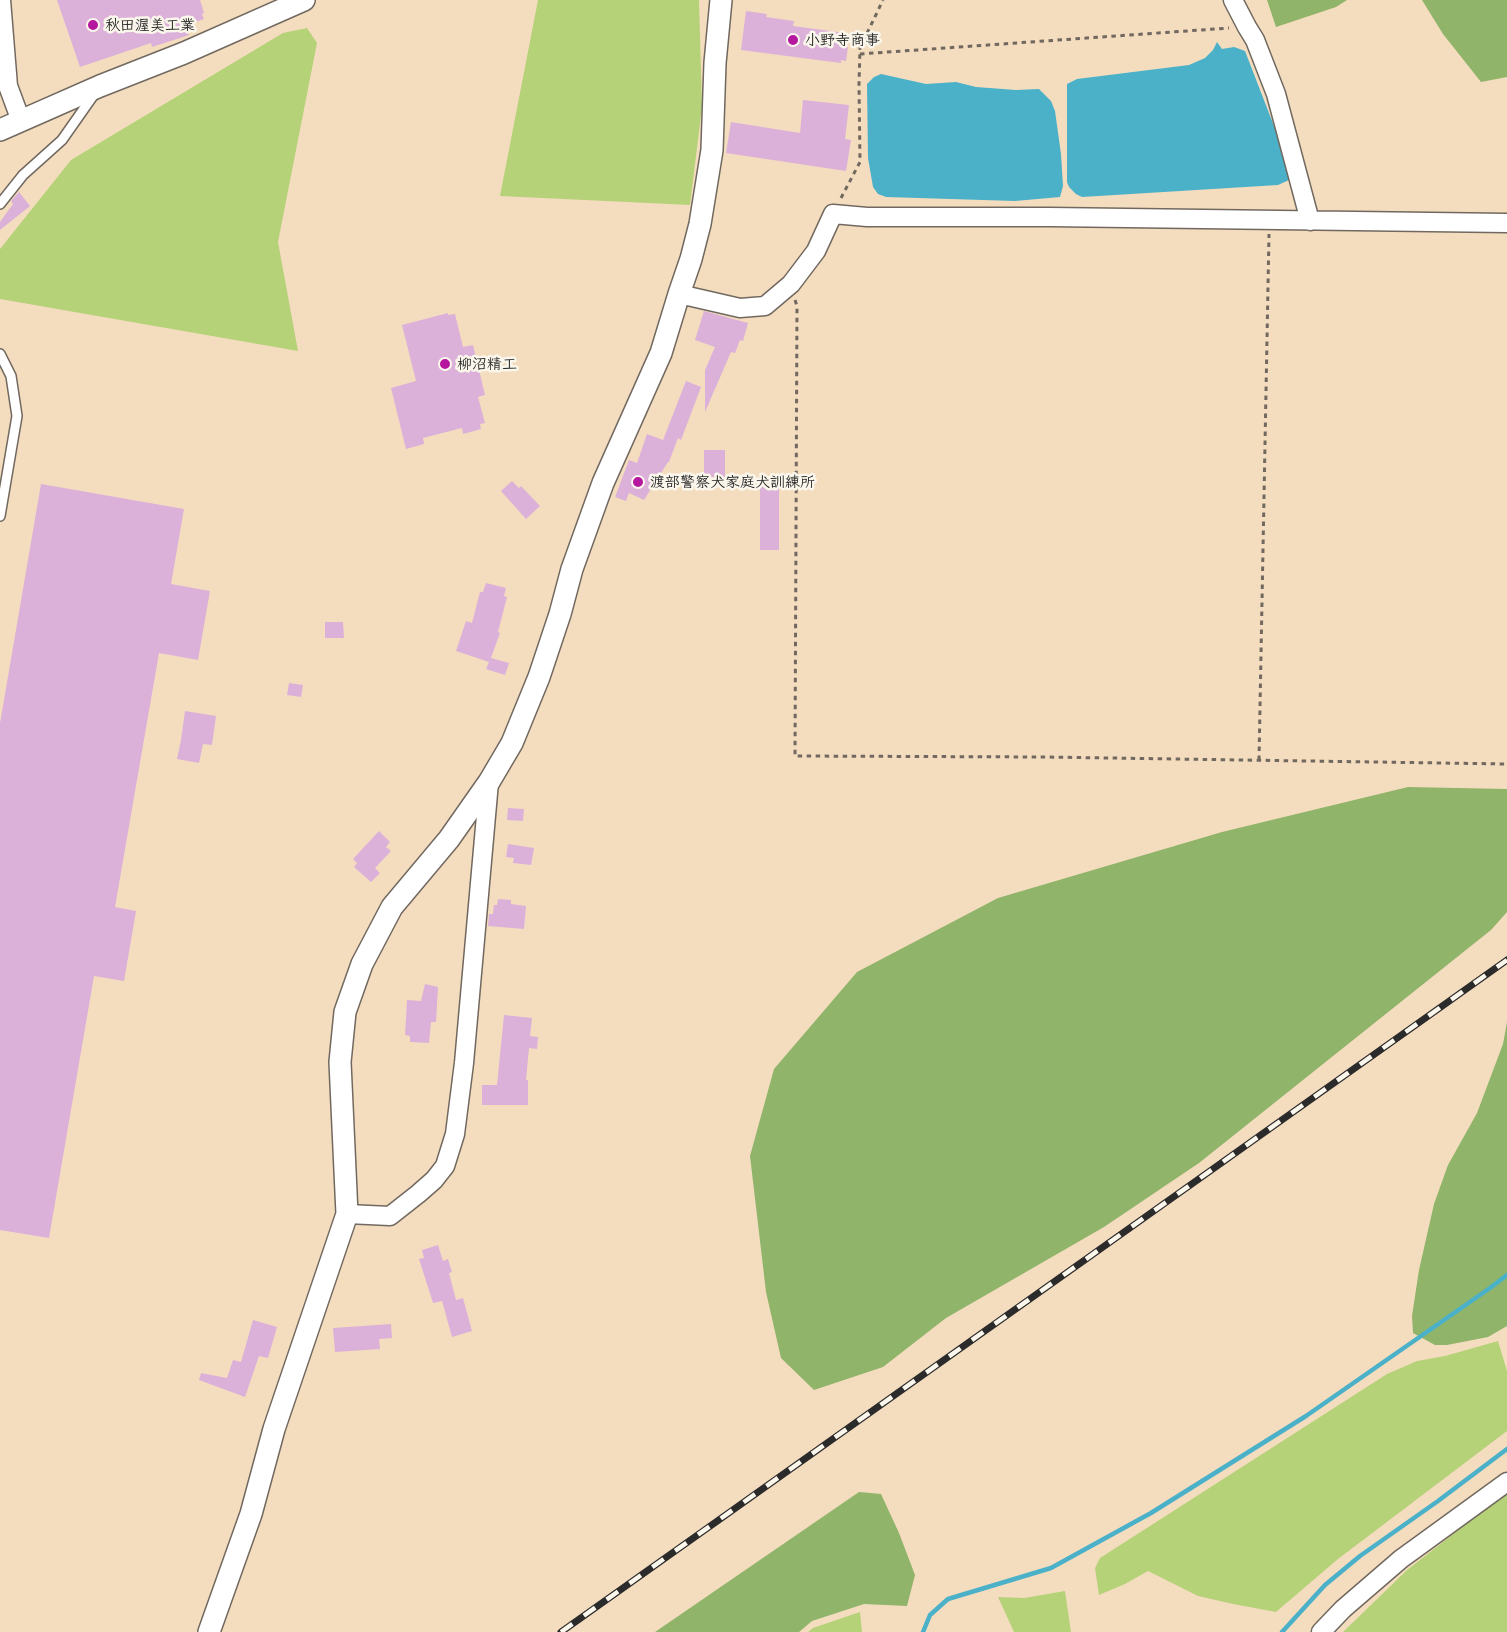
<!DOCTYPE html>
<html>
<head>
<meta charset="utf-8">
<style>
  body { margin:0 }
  canvas { display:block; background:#f4dcbf }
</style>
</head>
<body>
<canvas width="1507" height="1632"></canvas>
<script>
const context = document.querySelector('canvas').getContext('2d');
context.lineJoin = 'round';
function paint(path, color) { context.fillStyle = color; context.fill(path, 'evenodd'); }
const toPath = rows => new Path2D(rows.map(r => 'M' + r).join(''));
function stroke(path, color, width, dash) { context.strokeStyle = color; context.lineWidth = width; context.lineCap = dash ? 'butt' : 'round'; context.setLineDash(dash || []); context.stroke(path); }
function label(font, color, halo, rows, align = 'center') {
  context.font = font + ' Mali,"Klee One",sans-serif'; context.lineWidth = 5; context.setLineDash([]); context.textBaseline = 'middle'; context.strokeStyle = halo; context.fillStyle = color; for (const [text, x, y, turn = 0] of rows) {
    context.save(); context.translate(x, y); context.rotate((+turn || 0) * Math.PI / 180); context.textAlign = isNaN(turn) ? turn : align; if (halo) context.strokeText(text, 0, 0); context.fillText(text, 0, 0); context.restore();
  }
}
paint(toPath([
  [538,0,699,0,702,107,690,205,500,196],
  [307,28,317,43,278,242,298,351,0,299,0,249,71,160,283,33],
  [1498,1341,1507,1371,1507,1431,1338,1559,1276,1612,1233,1604,1198,1596,1148,1571,1125,1584,1099,1595,1095,1568,1100,1558,1387,1374,1417,1361,1445,1356],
  [1507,1492,1507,1632,1343,1632,1407,1570],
  [1065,1591,1071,1632,1014,1632,998,1597,1024,1598],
  [860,1612,862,1632,808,1632,813,1628]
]), '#b6d279');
paint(toPath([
  [1267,0,1347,0,1336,7,1276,27],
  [1422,0,1507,0,1507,77,1481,82,1443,34],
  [1408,787,1507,789,1507,912,1491,930,1199,1163,1104,1227,946,1318,883,1367,814,1390,781,1358,766,1292,750,1156,774,1069,857,972,998,898,1222,832],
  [1507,1022,1507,1326,1488,1337,1447,1345,1435,1345,1413,1333,1412,1316,1419,1270,1434,1204,1448,1165,1477,1113,1503,1044],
  [859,1492,881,1494,899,1533,915,1575,907,1606,864,1604,812,1621,799,1632,655,1632]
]), '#90b469');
paint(toPath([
  [1217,42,1222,49,1234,47,1245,51,1291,170,1289,180,1278,185,1082,197,1076,194,1069,187,1067,182,1067,84,1077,79,1189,65,1205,58,1213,50],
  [881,74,926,84,956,82,976,87,1016,90,1039,89,1051,101,1055,111,1061,154,1063,186,1060,197,1015,201,886,197,878,194,873,187,868,158,867,84,874,77]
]), '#4ab1c9');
stroke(toPath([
  [923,1632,930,1615,948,1599,1051,1568,1151,1513,1306,1416,1490,1288,1507,1275],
  [1282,1632,1325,1585,1360,1556,1438,1501,1507,1449]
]), '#4ab1c9', 4.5);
paint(toPath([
  [57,0,200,0,204,13,202,14,204,19,186,25,189,35,152,47,151,43,80,67],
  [746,11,767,14,766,17,794,21,793,26,845,33,843,46,848,47,846,61,841,60,841,63,741,50],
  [803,100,849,105,845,139,851,140,846,171,726,153,731,122,800,133],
  [19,192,30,206,0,230,0,222,13,204,11,201],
  [704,311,748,323,743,341,740,340,735,353,731,352,705,412,705,370,715,347,695,340],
  [448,313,448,315,455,314,463,347,473,345,485,395,478,397,485,423,480,424,481,429,463,434,462,428,423,438,424,444,406,449,391,388,416,381,402,325],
  [686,381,701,387,681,440,678,438,669,462,668,462,644,500,629,493,626,501,615,497,629,460,637,463,647,434,663,440],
  [704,450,725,450,725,477,704,477],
  [760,477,779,477,779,550,760,550],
  [512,481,519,488,521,486,540,506,526,519,501,491],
  [41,484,184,509,171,584,210,591,198,660,159,653,115,907,136,911,124,981,94,976,49,1238,0,1230,0,723],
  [486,583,506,588,504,596,507,597,498,632,500,633,491,658,509,663,505,675,486,669,489,662,456,651,466,621,472,623,480,592,483,592],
  [325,622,343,622,344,638,325,638],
  [289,683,303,685,301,697,287,695],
  [185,711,216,716,212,745,203,744,199,763,177,759,181,740],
  [508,808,524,809,523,821,507,820],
  [379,831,390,842,386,847,391,851,375,868,380,873,371,882,354,867,357,863,353,859],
  [508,844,534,848,531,865,513,863,514,858,506,857],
  [498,899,511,900,511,904,526,906,524,929,488,926,489,914,493,914,494,905,497,905],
  [425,984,438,987,436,1022,431,1022,429,1043,410,1042,410,1036,405,1035,407,1000,421,1001],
  [504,1015,532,1018,530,1036,538,1037,537,1049,529,1048,526,1080,528,1080,528,1105,482,1105,482,1085,497,1085],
  [438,1245,443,1261,448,1259,452,1272,449,1273,456,1300,463,1298,472,1331,452,1337,442,1301,433,1303,419,1259,424,1258,422,1250],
  [253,1320,277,1327,268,1358,259,1356,245,1397,199,1380,201,1373,227,1378,233,1360,241,1362],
  [391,1324,392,1338,379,1339,380,1349,335,1352,333,1328]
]), '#dcb1d9');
const service = toPath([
  [0,204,23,175,62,140,95,93],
  [0,354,11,376,17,416,0,516]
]);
const minor = toPath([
  [1,0,8,86,21,121],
  [1233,0,1247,27,1255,40,1276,94,1310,221],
  [679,294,740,308,765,306,791,284,816,251,833,214,867,217,1050,217,1507,223],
  [347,1214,390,1216,418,1194,434,1180,445,1166,455,1134,464,1063,489,782],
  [1321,1632,1343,1609,1401,1559,1507,1482]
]);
const tertiary = toPath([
  [0,130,100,86,184,53,304,0],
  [209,1632,251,1514,274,1429,347,1214,340,1062,345,1012,362,964,392,907,449,839,489,782,512,743,539,677,560,614,572,569,603,483,661,353,679,294,691,259,700,224,712,150,715,63,721,0]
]);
stroke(service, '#71695f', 12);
stroke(minor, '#71695f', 21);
stroke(tertiary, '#71695f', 24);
stroke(toPath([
  [860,54,1229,28],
  [841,198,860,162,859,84,860,48,883,0],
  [795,300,797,306,795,756,1043,757,1507,764],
  [1259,760,1269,234]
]), '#71695f', 3, [4.5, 4.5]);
stroke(service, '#fff', 9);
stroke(minor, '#fff', 18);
stroke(tertiary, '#fff', 21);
const rail = toPath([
  [561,1632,1507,960]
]);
stroke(rail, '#2b2b2b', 7);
stroke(rail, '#fbf7ec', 4.5, [14]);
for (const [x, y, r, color] of [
  [93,25,6,"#b5179e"],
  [793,40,6,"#b5179e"],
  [445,364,6,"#b5179e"],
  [638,482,6,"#b5179e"]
]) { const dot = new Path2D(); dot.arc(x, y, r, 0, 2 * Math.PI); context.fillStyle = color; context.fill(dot); stroke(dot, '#fbf7ec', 2); }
label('bold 15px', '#2b2b2b', '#fbf7ec', [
  ["秋田渥美工業",105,25],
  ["小野寺商事",805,40],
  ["柳沼精工",457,364],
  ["渡部警察犬家庭犬訓練所",650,482]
], 'left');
</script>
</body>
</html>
